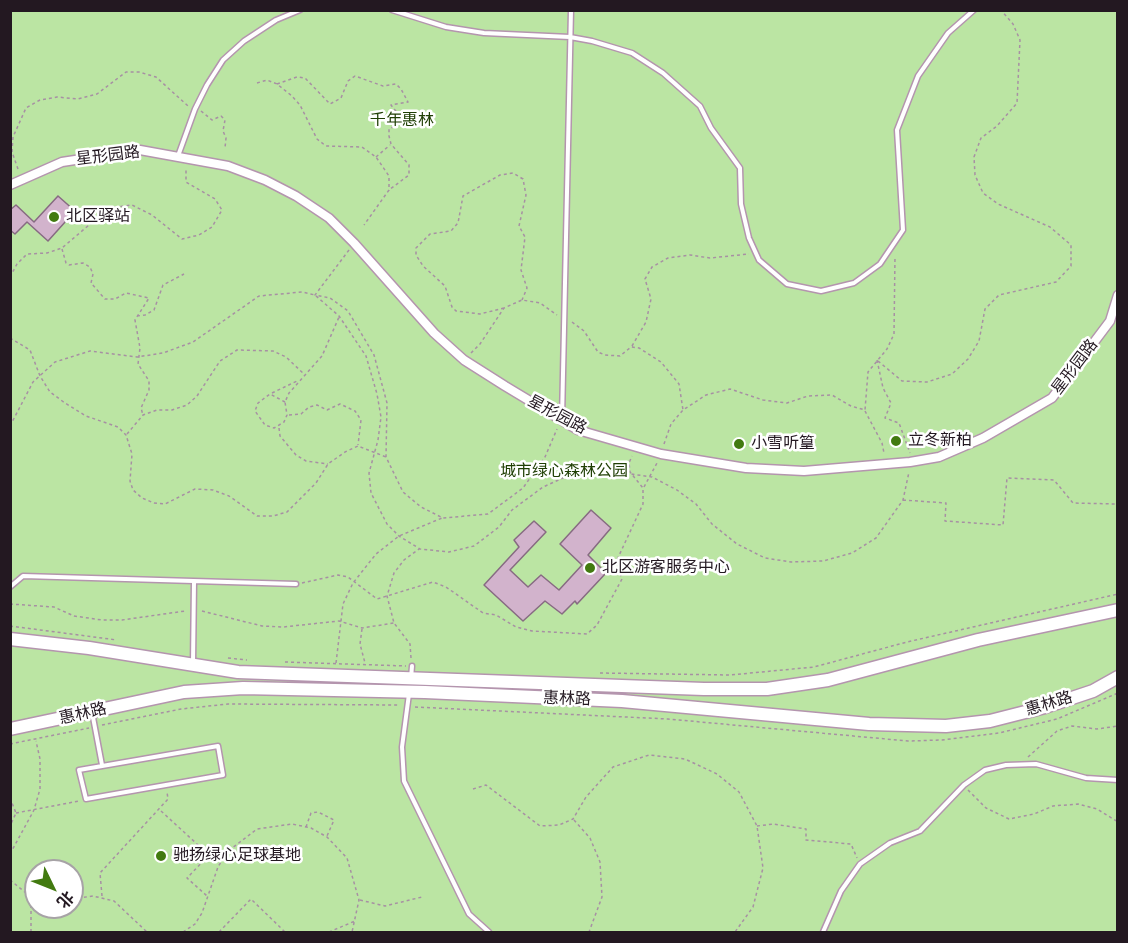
<!DOCTYPE html>
<html>
<head>
<meta charset="utf-8">
<style>
  body { margin:0 }
  #map { position:relative; width:1128px; height:943px; overflow:hidden; background:#fdddf7; font-family:Manrope,"Noto Sans SC",sans-serif }
  canvas { display:block }
  .frame { position:absolute; inset:0; border:12px solid #231821; pointer-events:none }
  .north { position:absolute; left:24px; top:859px; width:60px; height:60px; box-sizing:border-box; background:#fff; border:2px solid #a7a3a6; border-radius:50%; rotate:133deg; font-size:16px; font-weight:700; line-height:24px; text-align:center; color:#231821 }
  .north::after { content:''; display:block; margin:auto; width:21px; height:27px; background:#427a10; clip-path:polygon(50% 0,100% 100%,50% 72%,0 100%) }
</style>
</head>
<body>
<div id="map">
<canvas width="1128" height="943"></canvas>
<div class="frame"></div>
<div class="north">北</div>
</div>
<script>
const context = document.querySelector('canvas').getContext('2d');
context.lineJoin = 'round';
function paint(path, color) { context.fillStyle = color; context.fill(path, 'evenodd'); }
const toPath = rows => new Path2D(rows.map(r => 'M' + r).join(''));
function stroke(path, color, width, dash) { context.strokeStyle = color; context.lineWidth = width; context.lineCap = dash ? 'butt' : 'round'; context.setLineDash(dash || []); context.stroke(path); }
function label(font, color, halo, rows, align = 'center') {
  context.font = font + ' Manrope,"Noto Sans SC",sans-serif'; context.lineWidth = 5; context.setLineDash([]); context.textBaseline = 'middle'; context.strokeStyle = halo; context.fillStyle = color; for (const [text, x, y, turn = 0] of rows) {
    context.save(); context.translate(x, y); context.rotate((+turn || 0) * Math.PI / 180); context.textAlign = isNaN(turn) ? turn : align; if (halo) context.strokeText(text, 0, 0); context.fillText(text, 0, 0); context.restore();
  }
}
paint(toPath([
  [10,11,1117,11,1117,932,11,932],
  [36,871,72,871,72,907,36,907]
]), '#bbe5a3');
const building = toPath([
  [58,196,75,211,48,241,27,222,15,234,10,230,10,210,16,205,34,222,58,196],
  [591,510,611,528,588,555,606,573,577,604,575,601,562,614,545,601,523,621,484,585,519,547,514,540,534,521,546,532,510,570,528,587,541,575,559,590,582,565,560,544,591,510]
]);
paint(building, '#d2b3cc');
stroke(building, '#876b82', 1.5);
const lane = toPath([
  [392,10,446,27,484,33,570,37,592,41,632,53,663,73,700,106,711,128,740,168,741,204,749,238,759,260,787,284,821,291,854,283,880,264,903,230,897,130,918,76,948,33,974,10],
  [178,156,195,109,207,85,223,60,244,41,276,20,300,10],
  [562,419,571,10],
  [10,587,23,576,296,584],
  [193,663,194,582],
  [411,678,412,666],
  [409,694,402,747,404,781,469,914,489,932],
  [92,712,102,765],
  [218,746,223,775,86,799,79,770,218,746],
  [823,932,841,891,860,864,890,843,920,831,964,785,985,770,1006,765,1036,764,1086,778,1118,780]
]);
const street = toPath([
  [10,185,62,162,140,150,228,166,265,180,296,196,329,218,354,243,434,333,464,360,505,386,578,430,661,454,746,468,804,471,910,462,939,457,983,438,1052,398,1110,321,1118,295]
]);
const secondary = toPath([
  [10,639,89,648,238,672,704,689,767,689,828,680,978,640,1118,610],
  [10,729,184,692,243,688,425,692,622,701,869,724,946,726,990,721,1045,707,1093,691,1118,677]
]);
stroke(lane, '#b495ae', 7);
stroke(street, '#b495ae', 11);
stroke(secondary, '#b495ae', 15);
stroke(toPath([
  [725,10,729,10],
  [257,83,267,80,277,84,292,96,300,105,317,139,326,146,362,147,376,157,389,176,389,190,364,225],
  [277,84,297,77,305,78,330,104,341,98,348,81,355,76,383,86,396,84,401,89,408,102,391,105,402,119,399,124,389,129,389,136,391,144,409,165,409,175,389,190],
  [201,111,212,120,221,116,225,120,223,131,226,138,225,148],
  [376,157,390,145],
  [18,169,12,152,13,137,26,108,40,100,57,97,78,99,97,94,126,72,139,72,156,77,188,106],
  [62,249,66,263,69,265,83,263,90,267,93,274,91,283,105,299,115,299,126,293,149,298,135,320,140,348,138,364,149,381,149,390,141,408,143,415],
  [349,250,315,295,330,298,348,311,374,355,387,403,386,457,403,492,421,507,443,518,488,514,523,488,545,457,557,429],
  [10,277,17,264,27,254,47,253,62,248,109,208,132,205,152,215,182,239,199,235,212,227,222,210,215,199,186,182,186,168],
  [504,308,480,314,456,311,452,307,445,286,423,266,416,255,416,248,430,234,451,231,458,223,463,196,500,175,513,173,523,179,526,195,519,226,525,237,521,270,527,288,522,300],
  [137,316,145,315,154,310,163,285,184,274],
  [572,322,584,331,598,352,605,355,620,356,631,347,639,348,661,362,679,384,683,410],
  [10,338,30,350,40,376,50,392,65,403,86,416,118,427,126,435,132,454,130,481,133,490,142,498,154,503,165,504,195,489,213,490,229,496,257,516,273,516,287,512,316,483,328,464,345,452,358,446,386,457],
  [632,346,646,322,651,299,645,279,652,267,668,258,690,255,710,258,749,254],
  [471,353,480,344,504,308,522,300,540,303,557,315],
  [877,360,883,388,891,403,885,418,899,423,910,453],
  [878,361,902,381,927,382,952,374,968,359,979,341,985,309,999,295,1056,282,1071,266,1071,245,1050,227,998,204,983,193,975,175,974,157,981,138,997,126,1017,103,1020,40,1013,24,1001,10],
  [272,393,297,381],
  [285,402,270,394,258,403,255,411,265,425,274,428,284,422,287,415,285,402,289,393,322,356,339,317],
  [865,411,882,443,884,453],
  [289,415,301,414,309,407,317,405,327,410,340,404,355,411,361,420,358,445],
  [10,426,33,382,55,362,90,351,137,357,163,353,193,342,259,296,302,292,315,295,339,316,366,356,377,394,381,417,378,440,369,473,371,493,387,524,399,536,420,549,449,552,474,546,499,527,512,510,543,487,574,473,603,470,652,477,677,490,696,504,712,524,737,544,765,558,791,562,823,561,852,553,876,538,903,500,909,472],
  [279,428,280,436,296,455,306,461,328,464],
  [127,434,143,415,157,410,172,410,187,405,197,396,220,361,237,350,273,351,286,357,305,375],
  [664,444,671,424,683,410,706,395,730,389,763,400,787,403,808,396,832,395,851,406,865,410,868,372,887,349,894,334,895,256],
  [644,487,657,463],
  [903,500,946,503,945,521,1003,525,1007,478,1054,480,1073,503,1117,504,1118,474],
  [302,583,338,575,348,577,377,599,433,582,446,587,483,613,496,615,516,627,532,631,587,634,597,625,622,579,616,562,643,504,643,488,630,472,629,463,632,456],
  [10,604,54,607,74,616,102,620,122,620,185,611],
  [202,611,262,626,283,627,339,621,362,628,394,623],
  [10,626,117,640],
  [362,629,360,644,365,663],
  [228,658,247,660],
  [411,658,410,644,394,623,387,596,394,573,404,560,419,549],
  [285,662,406,666],
  [336,663,343,604,353,583,376,554,399,536,442,518],
  [600,673,730,675,814,667,907,642,1118,594],
  [415,707,668,719,908,741,942,740,999,733,1057,719,1118,693],
  [102,725,181,709,228,704,399,705],
  [10,744,89,728],
  [1028,757,1057,731,1072,726,1097,729,1118,726],
  [473,789,486,785,540,826,559,825,573,819,586,797,613,767,649,755,685,759,717,774,739,792,757,826,763,868,753,907,735,932],
  [968,790,986,808,1009,819,1034,814,1053,806,1078,804,1097,809,1118,822],
  [10,798,16,813,10,826],
  [161,811,209,855,187,878,207,896],
  [16,813,79,801],
  [574,820,590,838,600,862,602,897,589,932],
  [757,826,773,824,806,829,806,840,851,844,857,858],
  [306,827,311,813,318,812,334,820,327,836],
  [10,854,34,810,40,789,40,759,36,741],
  [10,880,31,897,36,897],
  [102,896,100,873,168,799,167,792],
  [72,899,93,896,114,901,147,932],
  [360,900,385,906,422,897],
  [31,932,31,897],
  [183,932,195,924,202,913,218,867,227,852,257,829,292,824,311,828,327,837,347,858,359,900,352,932],
  [219,932,251,899,285,932],
  [329,932,355,921]
]), '#a790a3', 1.5, [3, 3]);
stroke(lane, '#fff', 4);
stroke(street, '#fff', 8);
stroke(secondary, '#fff', 12);
for (const [x, y, r, color] of [
  [54,217,6,"#427a10"],
  [896,441,6,"#427a10"],
  [739,444,6,"#427a10"],
  [590,568,6,"#427a10"],
  [161,856,6,"#427a10"]
]) { const dot = new Path2D(); dot.arc(x, y, r, 0, 2 * Math.PI); context.fillStyle = color; context.fill(dot); stroke(dot, '#fff', 2); }
label('16px', '#203f05', '#fff', [
  ["千年惠林",402,121],
  ["城市绿心森林公园",564,472]
]);
label('16px', '#231821', '#fff', [
  ["星形园路",108,156,-7],
  ["星形园路",1075,367,-53],
  ["星形园路",557,415,28],
  ["惠林路",567,699,2],
  ["惠林路",1049,704,-17],
  ["惠林路",83,714,-13]
]);
label('16px', '#231821', '#fff', [
  ["北区驿站",66,217],
  ["立冬新柏",908,441],
  ["小雪听篁",751,444],
  ["北区游客服务中心",602,568],
  ["驰扬绿心足球基地",173,856]
], 'left');
</script>
</body>
</html>
